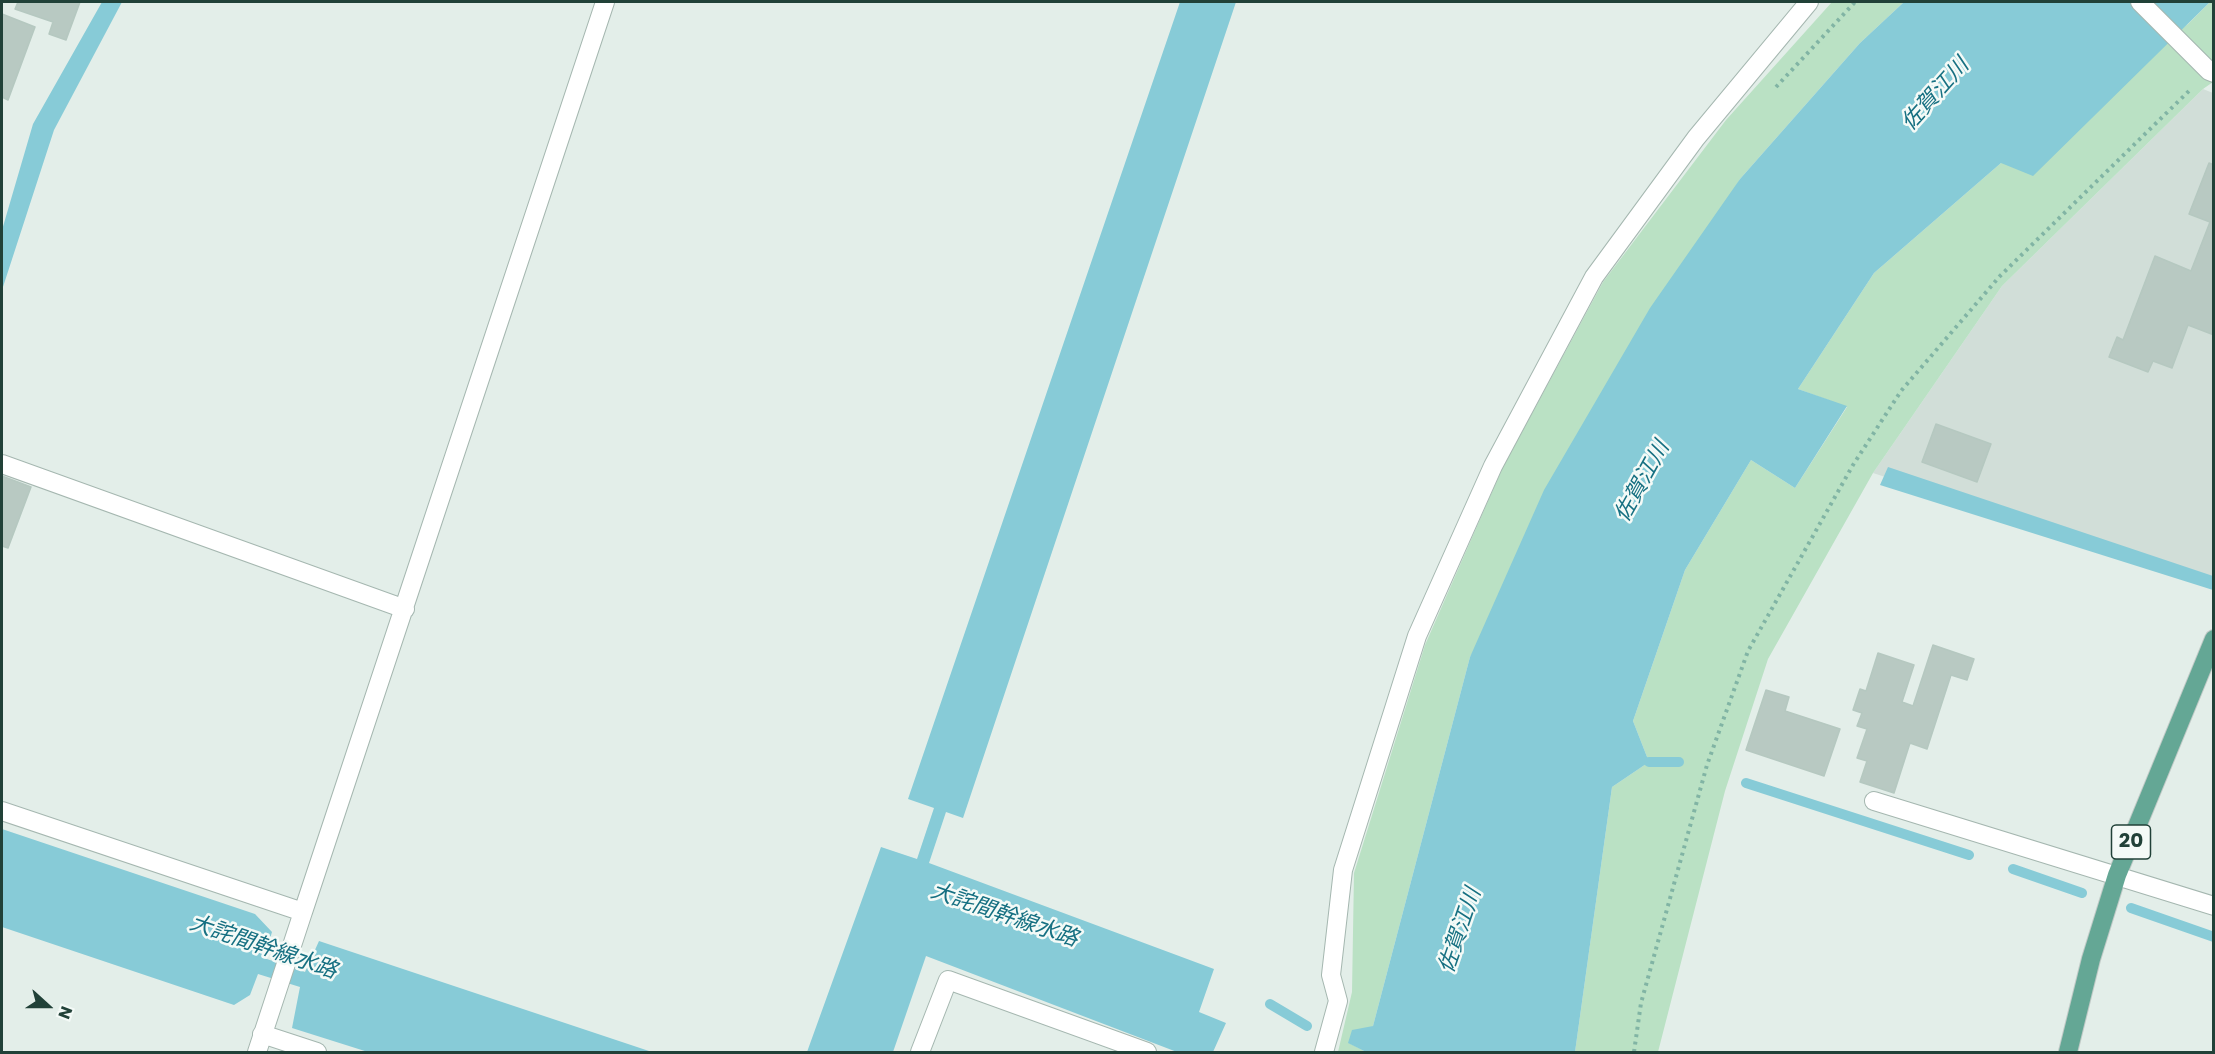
<!DOCTYPE html>
<html>
<head>
<meta charset="utf-8">
<style>
  body { margin:0 }
  #map { position:relative; width:2215px; height:1054px; overflow:hidden; background:#e3eee9; font-family:Poppins,sans-serif }
  canvas { display:block }
  .frame { position:absolute; inset:0; border:3px solid #214138; pointer-events:none }
  .north { position:absolute; left:18px; top:976px; width:60px; height:60px; -webkit-text-stroke:4px #f4faf7; paint-order:stroke; rotate:111deg; font-size:16px; font-weight:700; line-height:24px; text-align:center; color:#214138 }
  .north::after { content:''; display:block; margin:auto; width:21px; height:27px; background:#214138; clip-path:polygon(50% 0,100% 100%,50% 72%,0 100%) }
</style>
</head>
<body>
<div id="map">
<canvas width="2215" height="1054"></canvas>
<div class="frame"></div>
<div class="north">N</div>
</div>
<script>
const context = document.querySelector('canvas').getContext('2d');
context.lineJoin = 'round';
function paint(path, color) { context.fillStyle = color; context.fill(path, 'evenodd'); }
const toPath = rows => new Path2D(rows.map(r => 'M' + r).join(''));
function stroke(path, color, width, dash) { context.strokeStyle = color; context.lineWidth = width; context.lineCap = dash ? 'butt' : 'round'; context.setLineDash(dash || []); context.stroke(path); }
function label(font, color, halo, rows, align = 'center') {
  context.font = font + ' Poppins,"Noto Sans JP",sans-serif'; context.lineWidth = 5; context.setLineDash([]); context.textBaseline = 'middle'; context.strokeStyle = halo; context.fillStyle = color; for (const [text, x, y, turn = 0] of rows) {
    context.save(); context.translate(x, y); context.rotate((+turn || 0) * Math.PI / 180); context.textAlign = isNaN(turn) ? turn : align; if (halo) context.strokeText(text, 0, 0); context.fillText(text, 0, 0); context.restore();
  }
}
paint(toPath([
  [2203,89,2213,93,2213,583,1873,473,2002,286]
]), '#d1ded8');
paint(toPath([
  [1832,2,1904,2,1860,43,1740,179,1470,657,1373,1026,1349,1043,1366,1052,1338,1052,1352,992,1354,873,1425,645,1502,469,1603,282,1726,120],
  [2210,2,2213,2,2213,82,2203,89,2002,286,1873,473,1768,659,1725,791,1658,1052,1575,1052,1612,787,1649,762,1633,721,1685,570,1751,460,1795,488,1847,407,1798,389,1874,273,2001,163,2188,24]
]), '#bae1c4');
paint(toPath([
  [102,2,122,2,54,130,2,290,2,230,33,124],
  [1180,2,1236,2,963,818,946,812,929,863,1214,969,1199,1012,1226,1023,1213,1052,1177,1052,926,956,893,1052,807,1052,881,847,917,859,934,808,908,799],
  [1904,2,2210,2,2033,176,2001,163,1874,273,1798,389,1847,406,1795,488,1751,460,1685,570,1633,721,1649,762,1612,787,1575,1052,1366,1052,1348,1043,1352,1030,1373,1026,1470,657,1544,490,1650,308,1740,179,1860,43],
  [1888,467,2213,576,2213,590,1880,485],
  [2,829,255,914,272,932,264,958,305,972,319,941,652,1052,368,1052,292,1028,300,987,258,974,250,995,234,1005,2,927]
]), '#87cbd7');
stroke(toPath([
  [1649,762,1679,762],
  [1746,783,1969,855],
  [2013,869,2082,893],
  [2131,908,2214,937],
  [1270,1004,1307,1026]
]), '#87cbd7', 10);
const building = toPath([
  [18,2,80,2,66,40,49,34,53,22,15,9,18,2],
  [2,14,35,27,8,100,2,97,2,14],
  [2209,163,2214,165,2214,335,2188,325,2172,368,2153,361,2148,372,2109,357,2117,337,2123,340,2155,256,2191,271,2210,222,2189,214,2209,163],
  [1936,424,1991,444,1977,482,1922,462,1936,424],
  [2,476,31,487,8,548,2,546,2,476],
  [1933,645,1974,659,1967,680,1951,675,1927,749,1910,743,1894,793,1860,782,1867,761,1857,758,1867,729,1857,726,1862,713,1853,710,1860,689,1866,691,1878,653,1914,665,1902,702,1913,706,1933,645],
  [1766,690,1789,697,1785,711,1840,729,1824,776,1746,750,1766,690]
]);
paint(building, '#b8c9c2');
stroke(building, '#b5c8c0', 1.5);
const minor = toPath([
  [2140,2,2209,71,2214,73],
  [2,464,405,609],
  [1874,801,2214,906],
  [2,811,303,912,257,1052],
  [303,912,605,2],
  [262,1034,317,1052],
  [920,1052,948,980,1147,1052],
  [1324,1052,1338,1001,1331,975,1343,870,1417,636,1493,466,1594,277,1696,138,1809,2]
]);
const major = toPath([
  [2068,1052,2091,959,2117,875,2214,639]
]);
stroke(minor, '#a5b7b0', 20);
stroke(major, '#c1cac7', 20);
stroke(toPath([
  [1776,87,1855,2],
  [1634,1052,1641,1003,1707,765,1748,651,1853,465,1901,391,2000,276,2192,88]
]), '#81b4a4', 4, [3, 4.5]);
stroke(minor, '#fff', 18);
stroke(major, '#64a795', 18);
for (const [x, y, w] of [
  [2131,842,39]
]) { const box = new Path2D(); box.roundRect(x - w / 2, y - 17, w, 34, 4.5); context.fillStyle = '#f4faf7'; context.fill(box); stroke(box, '#214138', 1.5); }
label('bold 20px', '#214138', null, [
  ["20",2131,842]
]);
label('italic 22px', '#167082', '#f4faf7', [
  ["佐賀江川",1936,95,-48],
  ["佐賀江川",1643,482,-61],
  ["大詫間幹線水路",1004,916,19],
  ["佐賀江川",1461,931,-71],
  ["大詫間幹線水路",263,948,19]
]);
</script>
</body>
</html>
